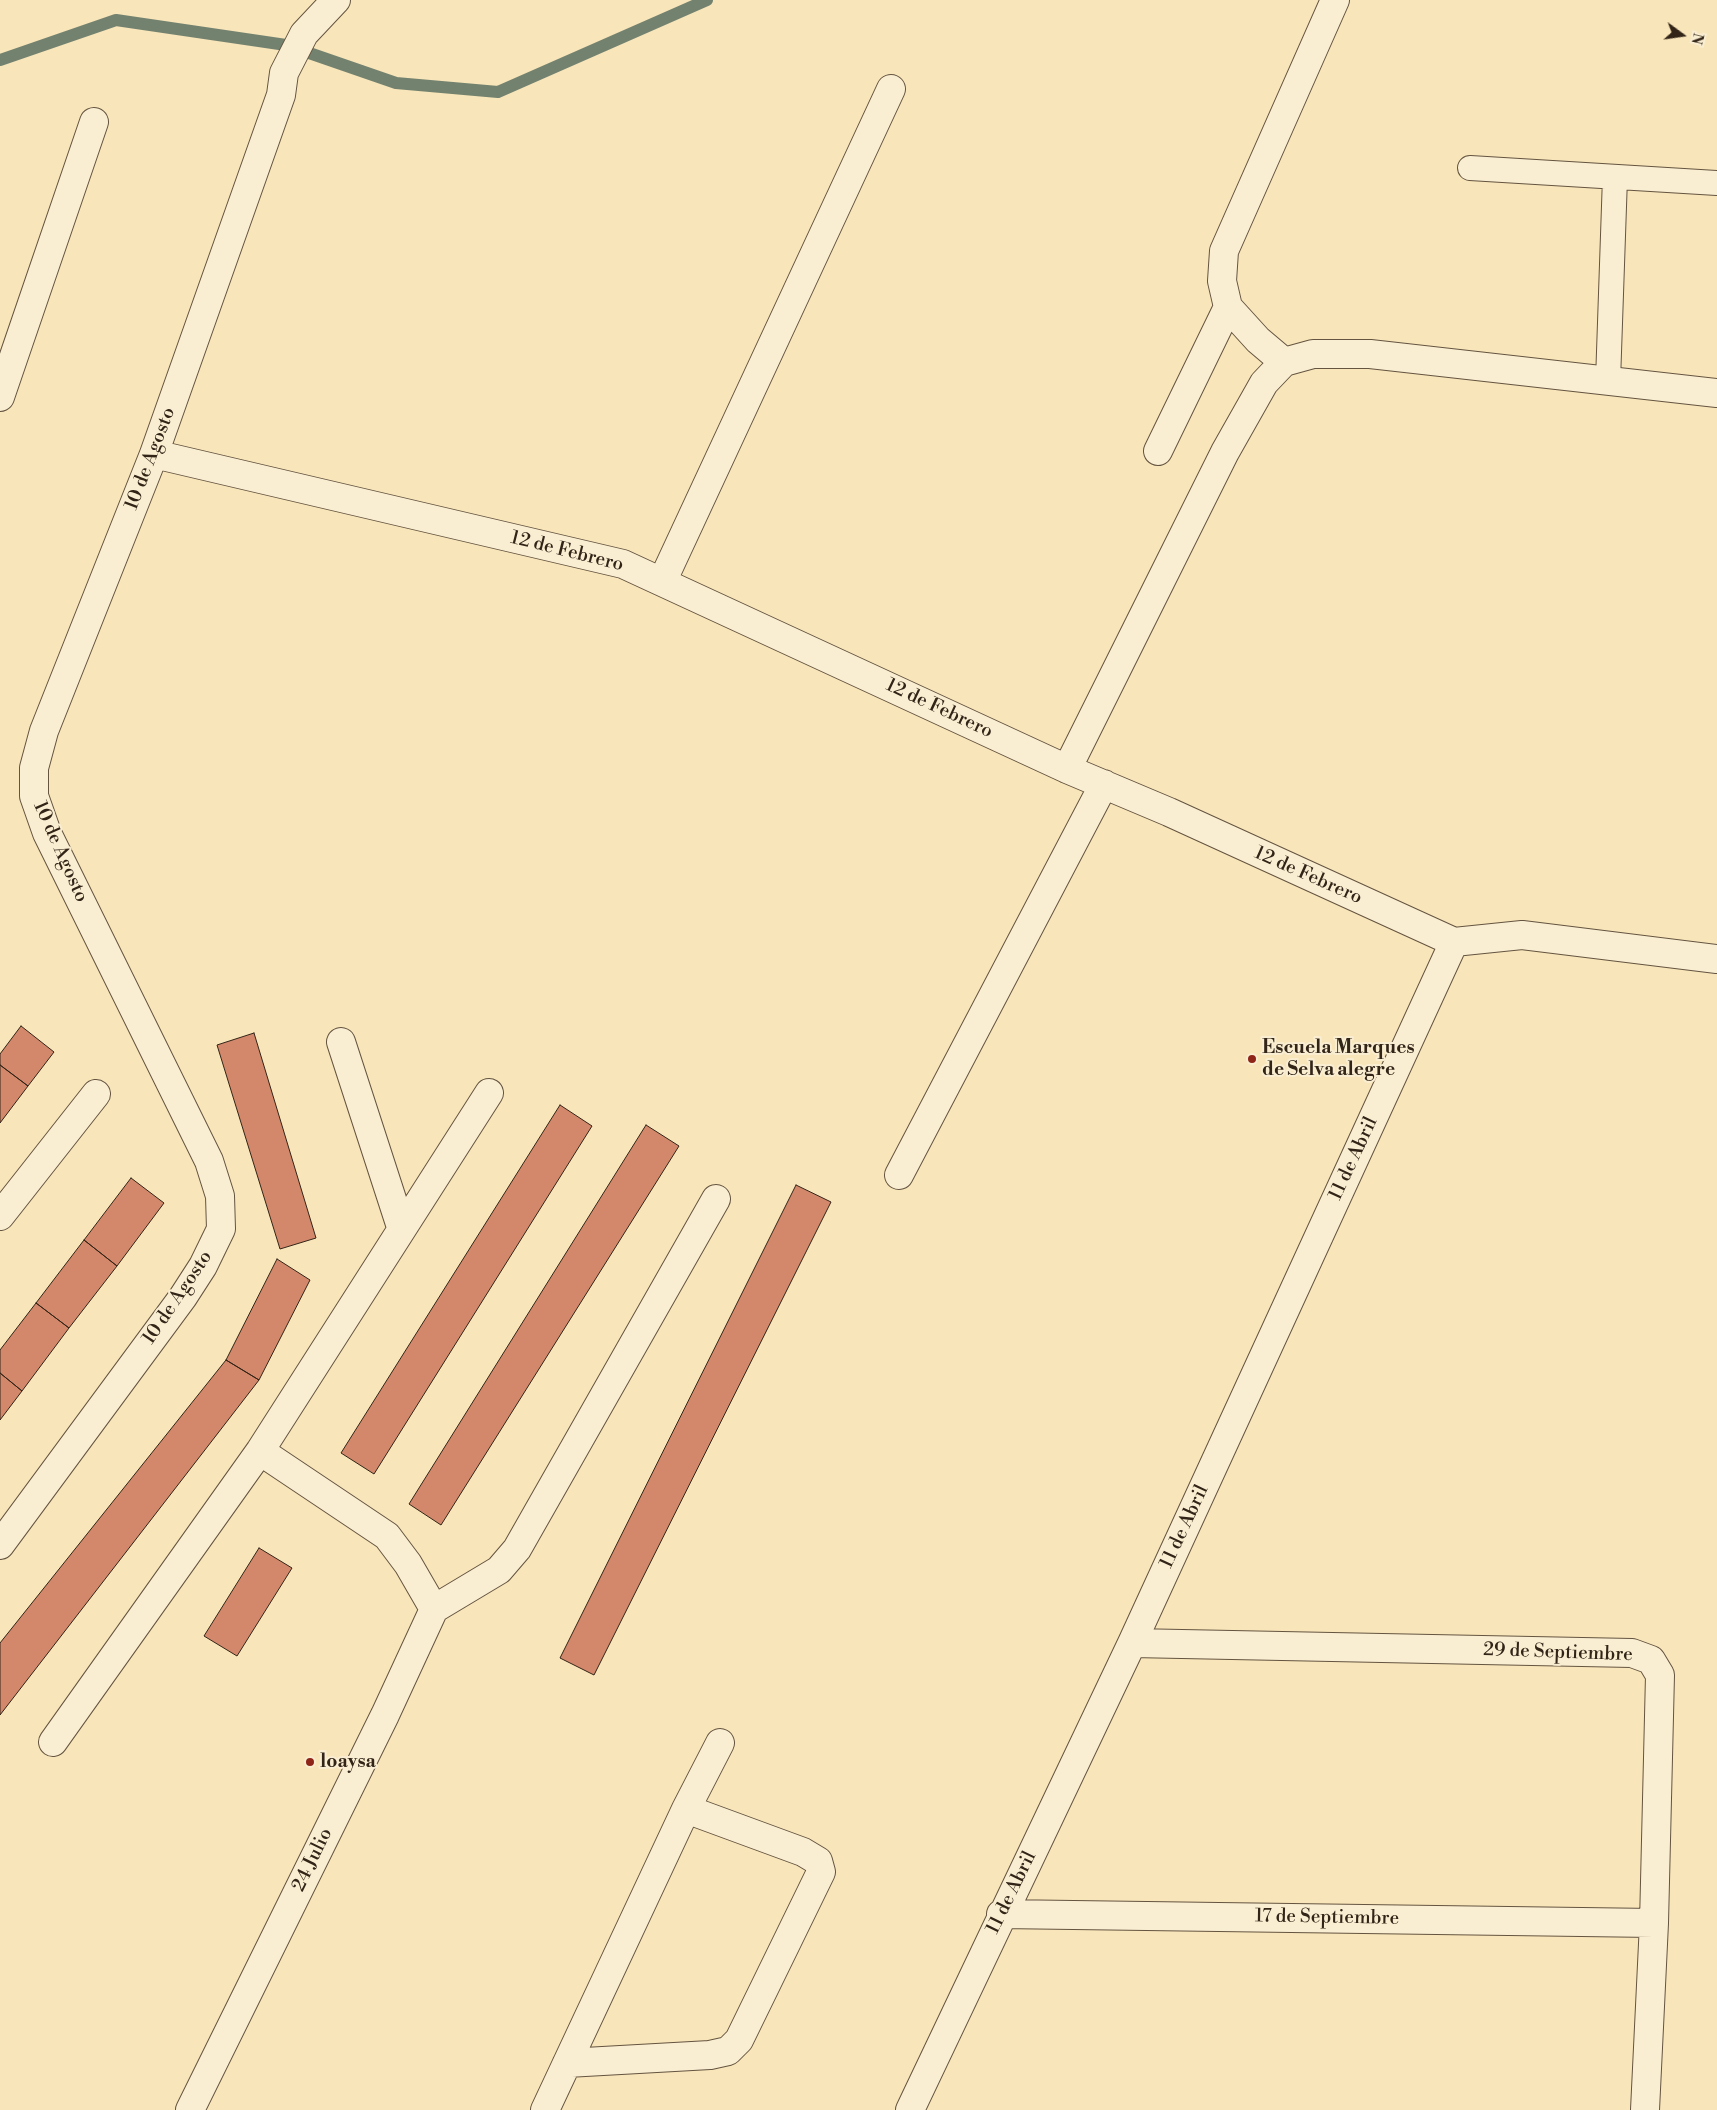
<!DOCTYPE html>
<html>
<head>
<meta charset="utf-8">
<style>
  body { margin:0 }
  #map { position:relative; width:1717px; height:2110px; overflow:hidden; background:#f8e5ba; font-family:"Libre Bodoni",serif }
  canvas { display:block }
  .north { position:absolute; left:1657px; top:10px; width:50px; height:50px; -webkit-text-stroke:4px #faeed2; paint-order:stroke; rotate:104deg; font-size:14px; font-weight:700; line-height:20px; text-align:center; color:#322417 }
  .north::after { content:''; display:block; margin:auto; width:18px; height:22px; background:#322417; clip-path:polygon(50% 0,100% 100%,50% 72%,0 100%) }
</style>
</head>
<body>
<div id="map">
<canvas width="1717" height="2110"></canvas>
<div class="north">N</div>
</div>
<script>
const context = document.querySelector('canvas').getContext('2d');
context.lineJoin = 'round';
const toPath = rows => new Path2D(rows.map(r => 'M' + r).join(''));
function stroke(path, color, width, dash) { context.strokeStyle = color; context.lineWidth = width; context.lineCap = dash ? 'butt' : 'round'; context.setLineDash(dash || []); context.stroke(path); }
function paint(path, color) { context.fillStyle = color; context.fill(path, 'evenodd'); }
function label(font, color, halo, rows, align = 'center') {
  context.font = font + ' "Libre Bodoni",serif'; context.lineWidth = 4; context.setLineDash([]); context.textBaseline = 'middle'; context.strokeStyle = halo; context.fillStyle = color; for (const [text, x, y, turn = 0] of rows) {
    context.save(); context.translate(x, y); context.rotate((+turn || 0) * Math.PI / 180); context.textAlign = isNaN(turn) ? turn : align; if (halo) context.strokeText(text, 0, 0); context.fillText(text, 0, 0); context.restore();
  }
}
stroke(toPath([
  [0,60,116,20,286,45,396,83,498,92,707,0]
]), '#73826f', 12);
const building = toPath([
  [21,1026,54,1052,28,1086,0,1065,0,1054,21,1026],
  [254,1033,316,1238,280,1249,217,1045,254,1033],
  [0,1065,28,1086,0,1123,0,1065],
  [560,1105,592,1126,374,1474,341,1453,560,1105],
  [646,1125,679,1146,441,1525,409,1504,646,1125],
  [131,1178,164,1203,117,1266,84,1240,131,1178],
  [796,1185,831,1202,594,1675,560,1658,796,1185],
  [84,1240,117,1266,69,1328,36,1303,84,1240],
  [277,1259,310,1280,259,1380,226,1360,277,1259],
  [36,1303,69,1328,22,1391,0,1373,0,1350,36,1303],
  [226,1360,259,1380,0,1715,0,1643,226,1360],
  [0,1373,22,1391,0,1420,0,1373],
  [259,1548,292,1568,237,1656,204,1636,259,1548]
]);
paint(building, '#d3886b');
stroke(building, '#322417', 1);
const lane = toPath([
  [1470,168,1717,183],
  [1608,381,1615,177]
]);
const street = toPath([
  [1284,362,1258,340,1228,307,1222,281,1224,251,1335,0],
  [0,397,94,122],
  [1158,451,1228,307],
  [154,454,623,564,1067,769,1169,812,1454,942,1522,935,1717,959],
  [662,582,891,89],
  [1067,769,1225,452,1264,383,1284,362,1313,354,1370,354,1717,393],
  [341,1042,401,1227],
  [899,1175,1104,784],
  [0,1216,96,1094],
  [260,1451,387,1536,408,1564,434,1609],
  [0,1545,183,1297,203,1266,221,1229,220,1196,209,1161,47,833,34,796,34,768,44,731,154,454,281,95,284,73,304,34,336,0],
  [434,1609,499,1570,517,1549,716,1199],
  [1132,1643,1632,1653,1651,1660,1660,1675,1654,1923,1645,2110],
  [53,1742,260,1451,489,1093],
  [1001,1914,1654,1923],
  [567,2063,710,2055,728,2051,739,2040,821,1872,818,1861,803,1852,686,1809],
  [190,2110,385,1715,434,1609],
  [545,2110,686,1809,720,1743],
  [910,2110,1132,1643,1454,942]
]);
stroke(lane, '#645440', 26);
stroke(street, '#645440', 30);
stroke(lane, '#faeed2', 24);
stroke(street, '#faeed2', 28);
for (const [x, y, r, color] of [
  [1252,1059,5,"#8f2418"],
  [310,1762,5,"#8f2418"]
]) { const dot = new Path2D(); dot.arc(x, y, r, 0, 2 * Math.PI); context.fillStyle = color; context.fill(dot); stroke(dot, '#faeed2', 2); }
label('19px', '#322417', '#faeed2', [
  ["10 de Agosto",151,459,-69],
  ["12 de Febrero",567,552,14],
  ["12 de Febrero",939,709,25],
  ["10 de Agosto",60,852,66],
  ["12 de Febrero",1308,876,24],
  ["11 de Abril",1354,1159,-65],
  ["10 de Agosto",178,1298,-56],
  ["11 de Abril",1185,1527,-65],
  ["29 de Septiembre",1558,1653,2],
  ["24 Julio",313,1860,-64],
  ["11 de Abril",1012,1893,-64],
  ["17 de Septiembre",1327,1918,1]
]);
label('bold 19px', '#322417', '#faeed2', [
  ["Escuela Marques",1262,1048],
  ["de Selva alegre",1262,1070],
  ["loaysa",320,1762]
], 'left');
</script>
</body>
</html>
